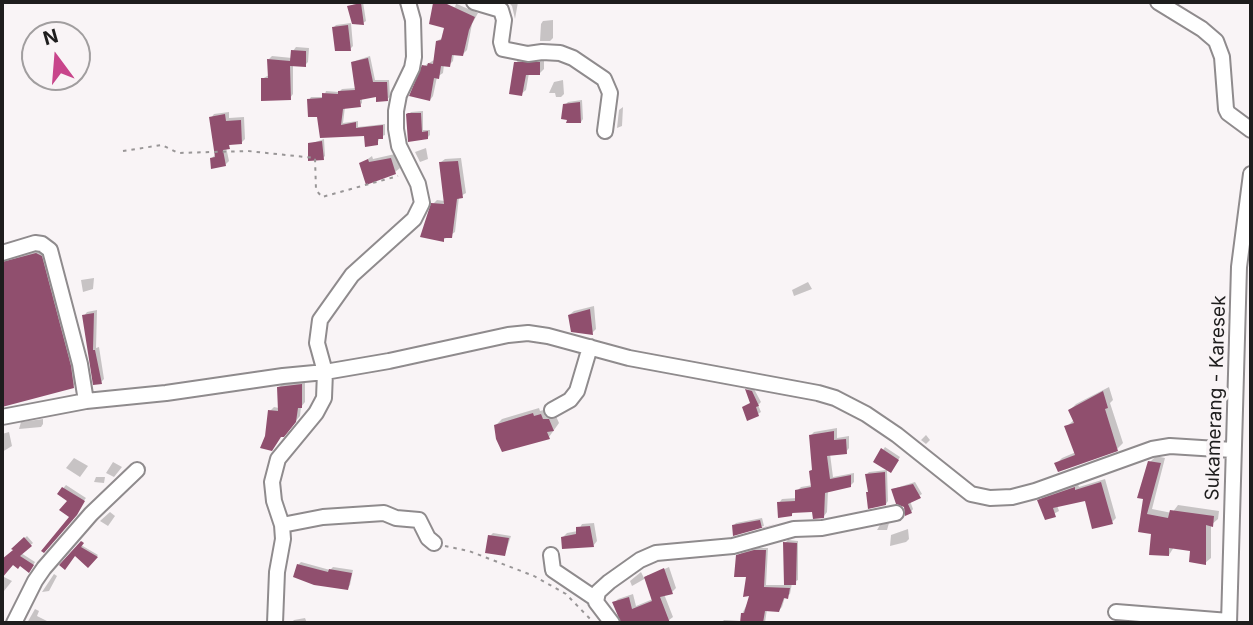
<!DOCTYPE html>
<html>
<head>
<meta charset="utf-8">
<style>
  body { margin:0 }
  #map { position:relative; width:1253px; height:625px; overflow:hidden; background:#f9f4f6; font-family:Inter,sans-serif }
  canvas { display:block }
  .frame { position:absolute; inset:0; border:4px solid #1e1d1d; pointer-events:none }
  .north { position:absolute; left:21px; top:21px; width:70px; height:70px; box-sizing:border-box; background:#f9f4f6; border:2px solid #a19e9f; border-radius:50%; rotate:344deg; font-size:19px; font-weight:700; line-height:28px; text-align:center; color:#1e1d1d }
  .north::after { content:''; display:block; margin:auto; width:24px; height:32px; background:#c8458b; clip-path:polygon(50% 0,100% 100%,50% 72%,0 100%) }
</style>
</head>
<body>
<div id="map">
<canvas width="1253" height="625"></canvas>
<div class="frame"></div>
<div class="north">N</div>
</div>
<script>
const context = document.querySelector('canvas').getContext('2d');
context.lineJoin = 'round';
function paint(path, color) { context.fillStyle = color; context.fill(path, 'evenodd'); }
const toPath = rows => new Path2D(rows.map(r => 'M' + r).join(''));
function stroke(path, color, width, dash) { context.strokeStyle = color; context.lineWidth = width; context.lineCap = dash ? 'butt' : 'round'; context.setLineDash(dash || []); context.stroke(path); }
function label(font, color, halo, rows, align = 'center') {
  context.font = font + ' Inter,sans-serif'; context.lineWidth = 7; context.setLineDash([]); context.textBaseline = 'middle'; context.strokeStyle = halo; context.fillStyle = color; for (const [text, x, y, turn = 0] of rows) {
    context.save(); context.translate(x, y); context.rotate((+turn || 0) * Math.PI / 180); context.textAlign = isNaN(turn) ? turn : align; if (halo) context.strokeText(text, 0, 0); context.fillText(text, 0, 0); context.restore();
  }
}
paint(toPath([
  [363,2,366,21,363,23,349,6],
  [439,2,452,2,478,13,472,24,467,50,463,54,454,53,453,61,449,65,444,64,443,73,437,77,433,96,430,100,424,66,434,60,437,41,444,37,447,27,435,5,455,7,456,4],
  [508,2,518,2,515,19,512,6],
  [553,20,553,38,550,41,540,41,541,24,543,21],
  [351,23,353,46,350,49,334,27,336,25],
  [296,47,309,48,308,62,305,65,293,64,293,94,290,98,262,79,269,75,268,60,272,56,292,58,293,51],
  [370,56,375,80,389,80,390,97,387,99,377,95,362,98,362,103,360,105,345,107,343,123,358,121,358,127,385,124,385,135,380,137,377,144,366,134,321,136,318,116,309,100,311,97,324,97,326,91,339,92,342,89,356,88,352,62],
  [520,58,544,58,544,69,540,73,529,73,526,90,521,94,516,63],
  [563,80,564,94,561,97,556,97,555,93,549,93,554,82],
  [582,100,583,119,581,122,569,119,565,105,568,102],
  [623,107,622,126,617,128,619,110],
  [423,111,423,130,430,130,430,135,427,138,410,140,408,115,411,112],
  [229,112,229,118,244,117,245,139,242,142,234,143,226,147,229,161,225,165,212,158,216,154,211,118,214,114],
  [324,139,325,156,323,158,310,144],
  [426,148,428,159,420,162,415,152],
  [395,154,400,168,395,172,361,164,372,156,373,159],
  [461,158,466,193,459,197,455,232,443,240,433,204,437,200,445,201,441,162,445,159],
  [45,248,79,380,73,386,2,406,2,256,12,257],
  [94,278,93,289,83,292,81,280],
  [808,282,812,289,794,296,792,290],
  [594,306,596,329,592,333,569,315,574,311],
  [97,310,96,348,99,347,104,379,101,382,84,316,87,312],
  [305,381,305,402,301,407,300,416,287,431,267,437,270,411,274,407,279,408,279,387,283,383],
  [1109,387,1113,400,1110,403,1123,443,1117,449,1056,464,1062,458,1076,452,1066,427,1074,420,1070,410,1076,404],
  [749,388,754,389,761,402,758,405,761,412,758,414,747,390],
  [539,408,540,411,547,409,555,414,559,423,549,437,496,425,502,419],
  [43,419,43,424,41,427,19,429,21,422],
  [837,428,837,438,849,436,849,448,846,452,830,454,833,477,854,473,854,482,850,486,828,491,827,512,824,516,814,510,795,511,792,514,779,503,782,499,797,498,797,491,801,487,813,485,810,471,814,468,811,435,814,432],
  [9,432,12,446,2,452,2,434],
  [926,435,930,440,926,444,921,440],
  [885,447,900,457,893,468,883,450],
  [1156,456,1165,458,1152,509,1172,513,1178,505,1219,511,1218,519,1211,525,1211,558,1205,563,1192,550,1174,547,1169,555,1153,532,1140,530,1150,462],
  [74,458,88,466,80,477,66,468],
  [113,462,122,467,114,477,106,473],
  [887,470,888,501,886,504,870,491,866,475,869,472],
  [96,477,105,477,104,483,94,482],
  [1105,479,1116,518,1112,522,1087,499,1057,505,1059,511,1046,518,1039,501,1043,497,1078,484,1079,487],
  [915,482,922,494,910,501,913,509,911,512,893,489],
  [66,485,86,498,71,516,70,500,59,493],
  [110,512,115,516,108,526,100,521],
  [762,518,764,526,734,534,733,526,736,523],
  [594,523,597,541,593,546,562,538,567,533,578,531,582,524],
  [889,523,887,530,877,530,880,525],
  [908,529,909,539,906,542,890,546,891,535],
  [493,533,511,536,505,554,490,536],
  [27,536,33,543,21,553,35,562,31,569,20,564,13,563,7,569,2,565,2,560,15,550,13,549],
  [788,540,798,541,798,580,792,583,790,594,785,597,782,607,779,610,767,609,765,623,721,623,724,620,742,621,742,614,752,594,748,576,738,556,741,553,758,548,768,548,766,585,785,585,785,543],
  [83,541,81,545,98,555,88,566,75,554,61,565],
  [301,562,330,570,333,567,353,570,350,585,348,588,298,565],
  [669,567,676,588,672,592,664,594,673,617,665,623,623,623,614,603,618,599,633,594,636,606,653,599,646,578,632,586,630,581,641,572,644,578,648,575,648,577],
  [54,574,57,576,49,591,42,592],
  [4,577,12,581,4,591,2,591],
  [35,609,39,611,37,616,51,623,27,623],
  [305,618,307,623,291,623,294,620]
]), '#0003');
paint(toPath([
  [361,3,364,25,352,24,347,6],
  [433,3,447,4,475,17,469,30,463,56,452,55,450,67,441,66,439,79,434,78,430,101,409,96,422,65,427,66,428,63,433,64,436,41,441,40,444,28,429,24],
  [348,25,351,51,335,51,332,27],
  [291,50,306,51,306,67,290,66,291,100,261,101,261,78,268,78,267,59,290,61],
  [368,58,373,82,387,82,388,101,376,102,376,97,360,100,361,107,343,109,341,125,356,122,356,128,383,125,383,139,378,139,378,145,365,147,364,136,320,138,317,117,308,117,307,99,322,98,322,93,338,94,338,91,355,90,351,62],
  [514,62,540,62,540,75,526,75,522,96,509,94],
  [580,102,581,123,566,123,567,120,561,119,563,104],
  [408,113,421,113,422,132,428,131,428,139,408,142,406,114],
  [225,114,226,121,241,120,242,144,229,145,230,149,223,150,226,166,211,169,210,158,215,157,209,117],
  [322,141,324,160,308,161,308,143],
  [391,158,396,174,366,185,359,163,368,159,369,162],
  [458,161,463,198,457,199,452,238,444,238,444,242,420,237,431,203,444,204,439,162],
  [36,253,42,256,71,366,74,388,2,407,2,262],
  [590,309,593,335,571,332,568,315],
  [94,313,93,350,95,350,102,384,93,385,82,315],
  [302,384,302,408,298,408,296,422,284,437,281,437,272,451,260,448,265,436,268,410,278,411,277,387],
  [745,389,752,391,759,406,756,407,759,416,747,421,742,407,750,403],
  [1103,391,1108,408,1105,409,1118,451,1058,472,1054,463,1075,455,1064,426,1074,423,1068,410],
  [533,413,534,416,541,414,543,419,549,419,554,431,547,432,550,439,502,452,496,439,494,425],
  [834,431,834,440,846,439,847,454,827,456,830,479,851,475,851,487,825,493,824,518,813,519,812,512,792,513,792,516,778,518,777,502,795,501,795,490,811,487,809,471,812,470,809,435],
  [881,448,899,460,891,473,873,462],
  [1148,461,1161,463,1147,514,1168,518,1170,510,1214,516,1213,527,1206,525,1206,565,1189,562,1190,551,1169,548,1169,556,1149,555,1151,534,1138,532,1143,499,1137,498],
  [885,472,886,505,868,509,866,492,868,492,865,474],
  [1101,482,1113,524,1092,529,1085,501,1053,508,1056,517,1045,520,1037,500,1075,487,1075,490],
  [913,484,921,498,908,504,912,513,905,516,904,507,896,504,891,489],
  [62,487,85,501,77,515,44,553,41,551,69,517,59,510,67,501,57,494],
  [760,520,762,528,779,523,733,536,732,525],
  [590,526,594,547,562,549,561,537,576,534,576,527],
  [488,535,509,538,505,556,485,553],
  [24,537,32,546,20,556,34,565,29,573,20,566,18,569,13,565,2,578,2,559,13,550,11,549],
  [81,541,84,543,81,547,98,557,88,568,75,556,65,570,59,565],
  [783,542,797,543,796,585,784,585],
  [754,550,766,550,764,587,790,588,788,599,784,598,779,612,765,611,763,623,740,623,741,613,744,613,749,596,743,597,746,577,734,577,736,555],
  [297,564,328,572,329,569,352,573,348,590,314,585,293,577],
  [664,568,673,594,660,597,670,623,621,623,612,602,629,597,632,609,652,601,644,577]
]), '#904f6e');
const minor = toPath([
  [474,2,501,10,504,20,501,42,503,49,528,54,542,52,560,53,573,58,604,79,610,93,605,131],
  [1158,2,1202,29,1216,41,1222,57,1226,109,1228,113,1251,130],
  [2,253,35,243,42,244,50,250,80,364,86,401],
  [552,410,570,400,577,391,590,347],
  [2,417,86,401,166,393,283,376,325,372,389,361,508,335,528,333,548,336,629,358,818,393,835,398,866,414,897,435,971,494,990,498,1012,497,1035,491,1152,449,1170,446,1233,450],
  [282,525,323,517,384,513,396,518,419,520,428,538,434,543],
  [551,555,553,570,596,599],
  [1116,612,1229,621],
  [14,623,35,581,44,568,91,514,137,470],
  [275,623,277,572,283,539,282,525,274,501,272,482,278,459,316,413,324,398,325,372,317,343,320,320,352,275,414,219,422,203,418,184,399,146,396,129,396,111,399,95,412,68,414,57,413,20,408,2],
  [612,623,596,602,598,592,609,582,640,560,656,553,733,546,794,529,822,528,896,513],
  [1229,623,1239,267,1251,174]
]);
stroke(minor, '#8f8b8d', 18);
stroke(toPath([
  [123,151,162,145,178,153,248,151,315,158,316,190,322,197,398,176],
  [445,546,469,551,534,576,566,594,594,623]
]), '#999697', 2, [3.5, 5]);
stroke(minor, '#fff', 14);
label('19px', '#1e1d1d', '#f9f4f6', [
  ["Sukamerang - Karesek",1216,398,-88]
]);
</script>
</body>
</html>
